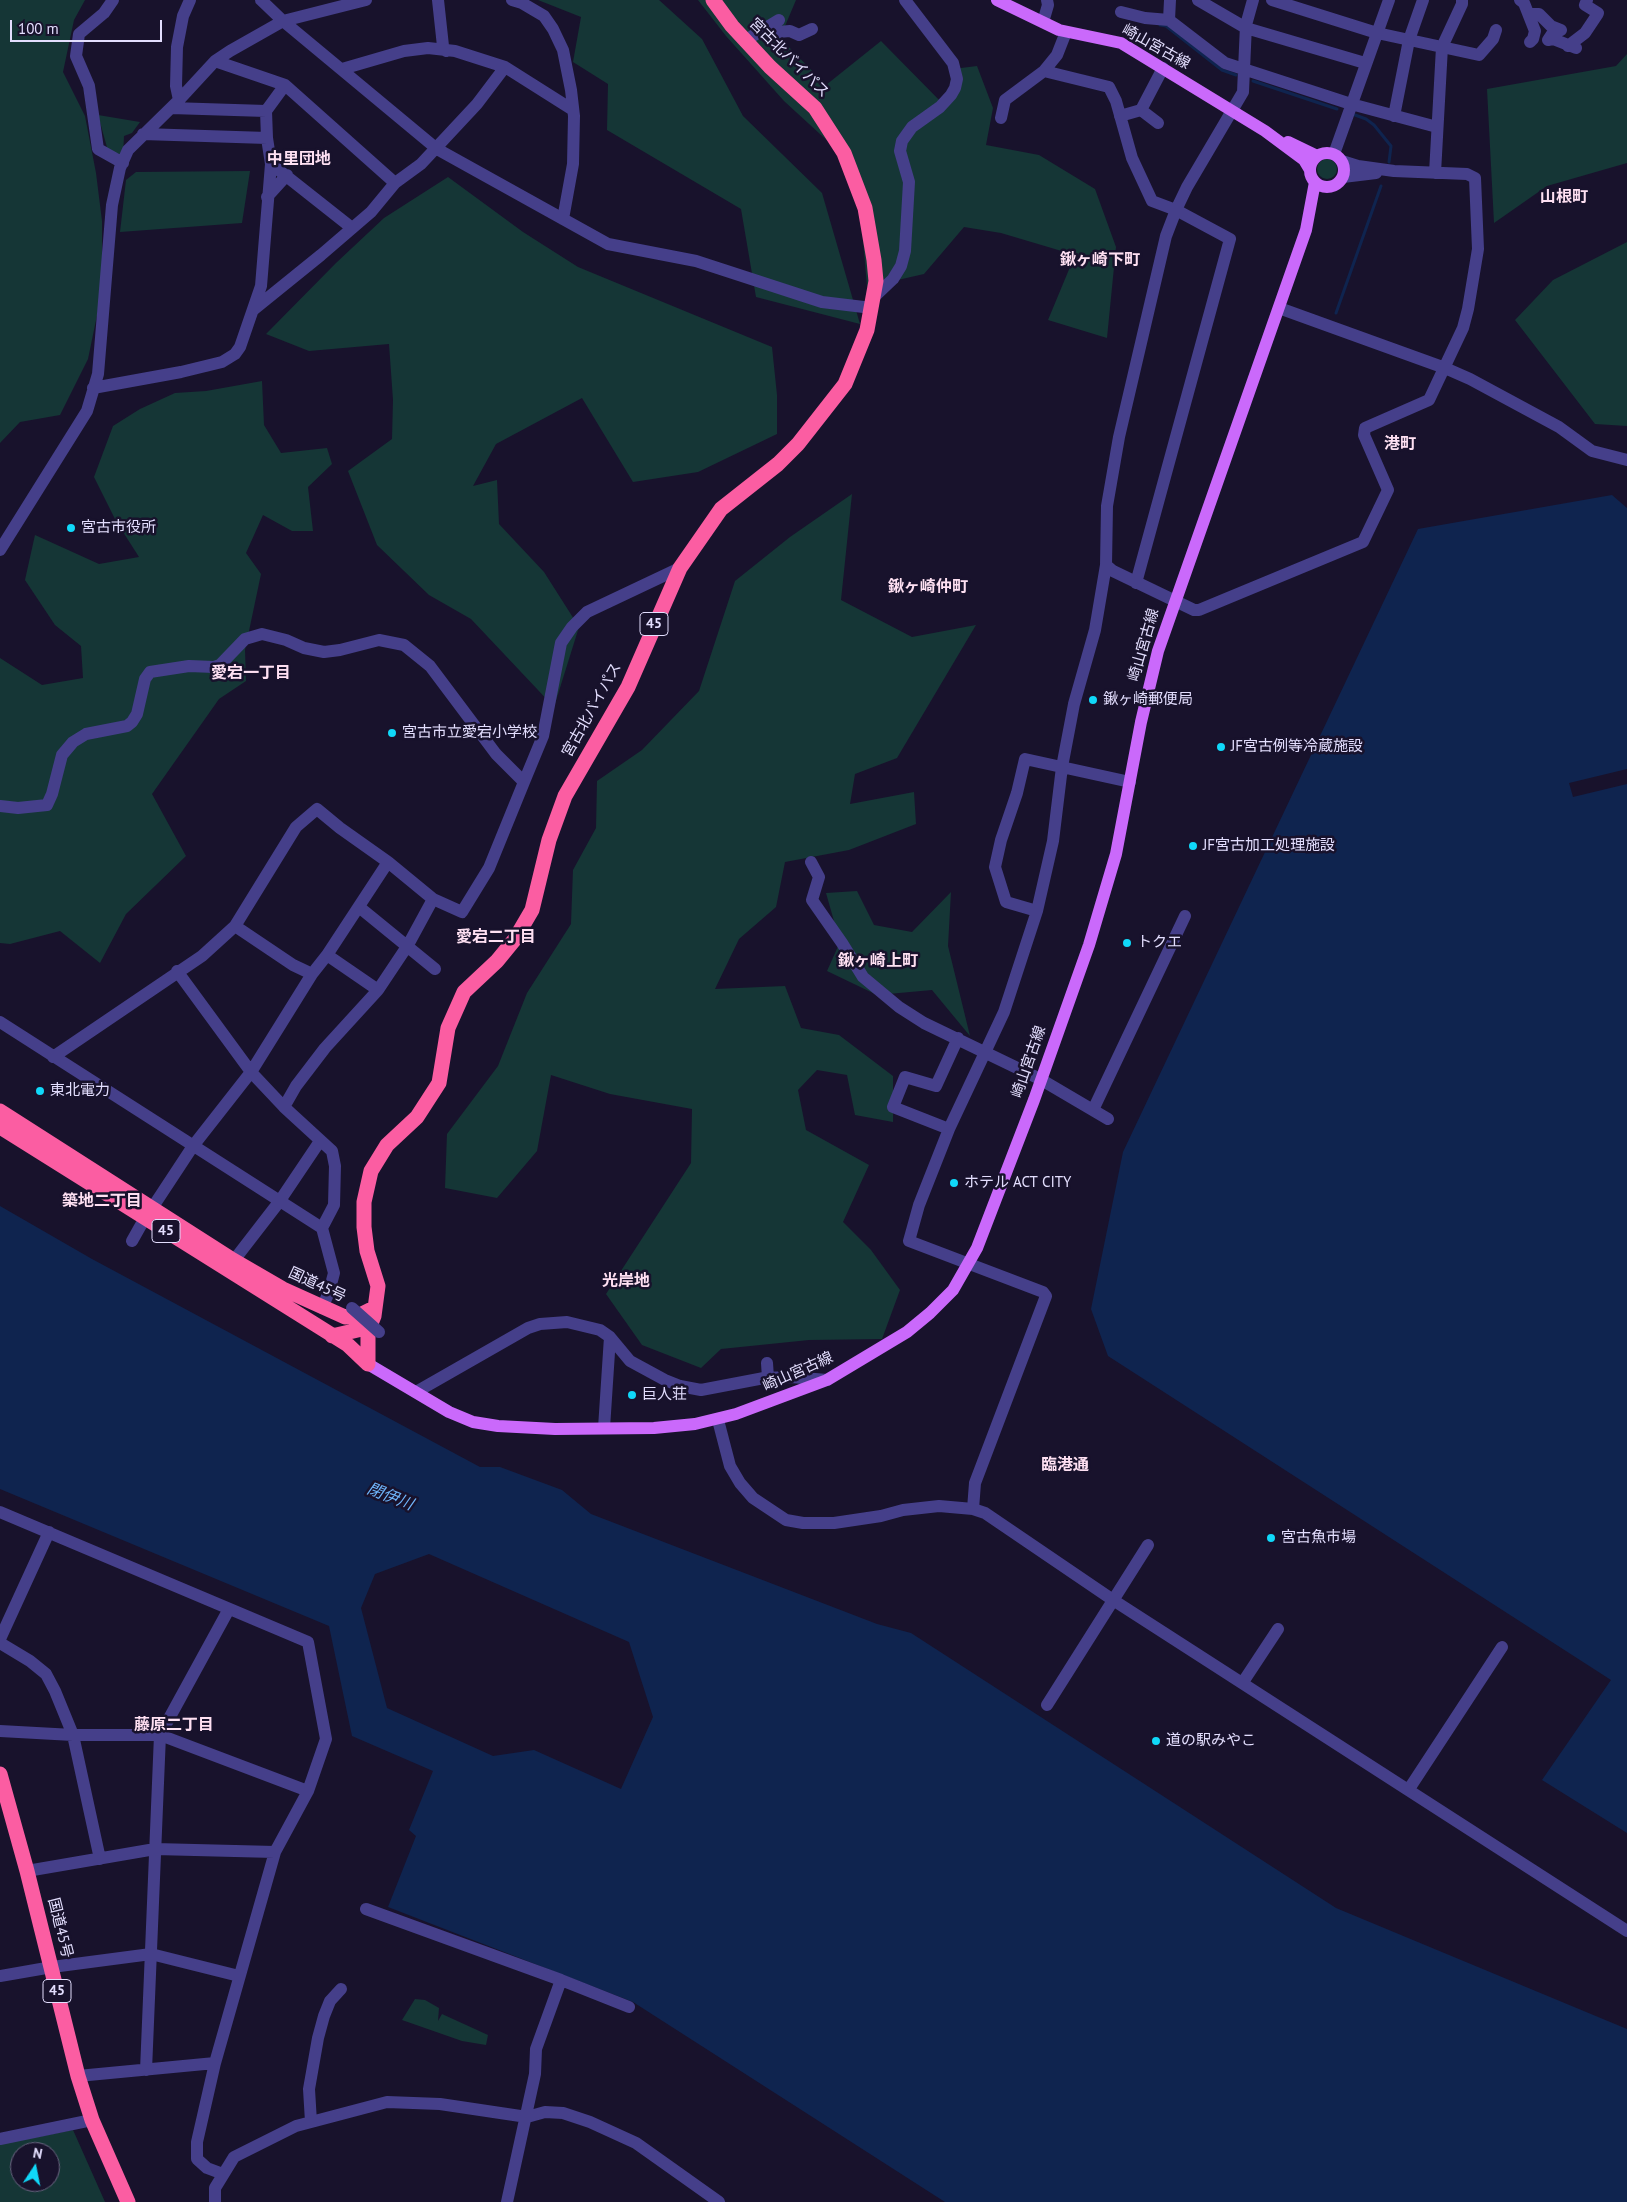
<!DOCTYPE html>
<html>
<head>
<meta charset="utf-8">
<style>
  body { margin:0 }
  #map { position:relative; width:1627px; height:2202px; overflow:hidden; background:#18122c; font-family:"PT Sans",sans-serif }
  canvas { display:block }
  .north { position:absolute; left:10px; top:2142px; width:50px; height:50px; box-sizing:border-box; background:#18122c; border:1px solid #696480; border-radius:50%; rotate:11deg; font-size:14px; font-weight:700; line-height:20px; text-align:center; color:#e3defe }
  .north::after { content:''; display:block; margin:auto; width:18px; height:22px; background:#10d8f9; clip-path:polygon(50% 0,100% 100%,50% 72%,0 100%) }
  .scale { position:absolute; left:10px; top:20px; width:152px; height:22px; box-sizing:border-box; border:2px solid #e3defe; border-top:0; padding-left:6px; font-size:15px; line-height:18px; white-space:nowrap; color:#e3defe; -webkit-text-stroke:4px #18122c; paint-order:stroke }
</style>
</head>
<body>
<div id="map">
<canvas width="1627" height="2202"></canvas>
<div class="north">N</div>
<div class="scale">100 m</div>
</div>
<script>
const context = document.querySelector('canvas').getContext('2d');
context.lineJoin = 'round';
function paint(path, color) { context.fillStyle = color; context.fill(path, 'evenodd'); }
const toPath = rows => new Path2D(rows.map(r => 'M' + r).join(''));
function stroke(path, color, width, dash) { context.strokeStyle = color; context.lineWidth = width; context.lineCap = dash ? 'butt' : 'round'; context.setLineDash(dash || []); context.stroke(path); }
function label(font, color, halo, rows, align = 'center') {
  context.font = font + ' "PT Sans","Noto Sans JP",sans-serif'; context.lineWidth = 5; context.setLineDash([]); context.textBaseline = 'middle'; context.strokeStyle = halo; context.fillStyle = color; for (const [text, x, y, turn = 0] of rows) {
    context.save(); context.translate(x, y); context.rotate((+turn || 0) * Math.PI / 180); context.textAlign = isNaN(turn) ? turn : align; if (halo) context.strokeText(text, 0, 0); context.fillText(text, 0, 0); context.restore();
  }
}
paint(toPath([
  [0,0,85,0,74,20,63,72,85,116,96,173,102,221,102,291,88,359,60,415,20,422,0,443],
  [538,0,659,0,702,39,743,116,822,193,860,324,756,297,741,209,607,130,608,84,573,62,581,17],
  [698,0,796,0,780,38,826,85,881,41,946,107,953,69,977,66,993,108,986,145,1039,155,1095,189,1116,247,1107,338,1048,320,1075,255,1001,233,964,227,924,274,867,287,857,168,784,101,726,36],
  [1627,54,1627,163,1547,186,1494,223,1487,89,1616,66],
  [98,115,140,122,132,133,124,136,123,155,108,151],
  '1317 169a10 10 0 1 1 20 0a10 10 0 1 1-20 0Z',
  [250,171,242,223,120,232,126,180,136,172],
  [448,177,523,232,578,267,772,347,777,395,777,434,698,472,633,482,582,398,496,444,473,486,497,480,499,524,544,572,579,627,554,707,471,619,429,595,377,545,348,471,392,439,393,400,389,344,309,351,266,334,336,263,384,218],
  [1627,242,1627,426,1595,424,1515,320,1553,280],
  [262,381,264,425,281,453,327,448,332,464,308,487,313,531,292,531,263,515,246,553,261,574,245,650,246,681,219,699,152,794,186,856,126,914,100,963,60,931,10,944,0,943,0,658,42,685,83,678,81,646,55,625,25,580,35,535,99,564,139,557,116,521,94,477,113,426,140,409,175,393,206,391],
  [852,494,841,600,912,637,976,625,897,758,855,774,850,804,914,792,916,824,849,850,785,862,776,907,739,939,715,989,785,986,801,1028,839,1035,893,1076,893,1122,855,1115,847,1075,817,1070,798,1090,806,1130,869,1165,843,1222,871,1250,900,1290,882,1339,809,1340,721,1349,701,1368,642,1345,606,1294,691,1163,692,1109,610,1094,551,1075,537,1151,497,1198,445,1188,447,1134,498,1066,527,993,571,924,573,870,596,828,597,781,642,750,699,691,735,581,790,537],
  [857,891,874,925,912,932,951,892,948,946,970,1036,932,990,877,995,827,971,840,942,826,893],
  [415,1999,425,2000,439,2008,438,2021,442,2014,488,2035,486,2045,462,2041,402,2020],
  [73,2130,105,2202,0,2202,0,2144],
  [20,2152,50,2152,50,2182,20,2182]
]), '#153636');
paint(toPath([
  [1612,495,1627,508,1627,1833,1542,1780,1611,1680,1108,1356,1091,1309,1123,1152,1418,529],
  [0,1206,92,1259,480,1467,500,1467,562,1490,591,1514,877,1624,911,1633,1336,1908,1627,2029,1627,2202,945,2202,633,2002,388,1907,416,1836,409,1830,433,1771,352,1736,329,1626,0,1489],
  [429,1554,629,1642,653,1717,621,1789,534,1750,493,1756,387,1708,361,1608,375,1574]
]), '#0f244f');
paint(toPath([
  [1627,769,1627,784,1573,797,1569,783]
]), '#18122c');
stroke(toPath([
  [1160,25,1166,26,1222,70,1236,75],
  [1253,81,1337,109],
  [1355,115,1366,119,1374,125,1391,146,1389,162],
  [1336,313,1381,186]
]), '#0f244f', 3);
stroke(toPath([
  [113,0,104,13,79,34,76,56,89,86,98,149,123,163],
  [261,0,283,21,437,149,608,244,696,261,822,302,872,308],
  [438,0,443,46,446,51],
  [512,0,522,3,544,16,553,29,563,50,571,90,574,116,573,164,563,219],
  [1170,0,1169,20,1225,63,1351,104,1437,127],
  [1198,0,1246,28,1365,63],
  [1253,0,1246,25,1243,92,1187,187,1176,210,1166,236,1119,437,1107,506,1106,565,1113,571,1194,610,1199,610,1363,542,1388,490,1364,435,1365,428,1429,400,1463,328,1468,309,1478,249,1475,178,1467,174,1394,171,1358,166,1342,161],
  [1272,0,1377,33,1442,47,1435,173],
  [1462,0,1462,4,1442,47,1479,55,1493,39,1496,30],
  [1520,0,1524,3,1535,31,1533,39,1530,42],
  [1121,12,1145,18,1169,20],
  [1529,14,1539,14,1551,26,1561,30,1552,34,1548,40,1553,39,1576,48],
  [1043,22,1048,5,1047,0],
  [771,25,778,32,790,31,799,35,812,29],
  [1066,32,1057,55,1044,71,1109,87,1116,101,1132,158,1152,201,1176,210,1230,239,1136,583],
  [746,40,779,20],
  [1568,46,1585,33,1597,15,1598,13,1585,5,1587,0],
  [215,61,285,85,395,183],
  [342,69,404,51,428,48,455,51,505,67,573,110],
  [179,100,176,86,177,47,183,16,190,0],
  [171,108,266,111],
  [1141,110,1158,123],
  [1120,116,1141,110,1163,68],
  [1394,116,1409,40,1423,0],
  [1001,118,1005,100,1044,71],
  [143,134,267,138],
  [1334,154,1389,0],
  [271,164,352,228],
  [1343,177,1376,173],
  [267,197,287,175],
  [873,298,893,279,901,266,905,251,909,182,900,151,902,141,912,127,940,107,951,95,955,88,957,79,953,63,905,0],
  [1279,308,1445,368,1470,379,1559,427,1592,451,1627,460],
  [253,310,321,255,371,212,395,183,421,164,477,104,505,67],
  [93,388,181,372,222,362,235,354,240,347,261,286,271,164,267,138,266,111,285,85],
  [0,550,87,411,98,374,112,205,120,168,128,150,179,100,215,61,230,51,283,21,366,0],
  [524,782,543,736,561,643,572,627,587,612,680,568],
  [0,806,18,808,47,805,52,794,62,755,73,742,86,734,127,726,132,722,137,714,145,679,150,672,189,666,214,667,220,665,245,639,262,634,286,640,304,648,324,652,340,650,379,640,404,645,430,666,496,754,524,782,489,868,462,912,433,899,388,862,340,828,317,809,296,827,235,926,202,956,53,1057],
  [811,862,819,877,812,900,842,943,863,977,899,1007,924,1023,1040,1079,1108,1119],
  [359,907,435,969],
  [1037,911,1006,902,995,867,1001,840,1017,793,1025,759,1130,782],
  [235,926,293,965,312,974],
  [378,990,408,945,433,899],
  [0,1022,322,1228,334,1205,335,1166,332,1151,284,1107,251,1072,177,971],
  [284,1107,296,1086,325,1048,378,990,327,955],
  [1093,1110,1185,916],
  [949,1129,893,1107,905,1077,936,1086,958,1038],
  [132,1241,141,1225,193,1146,251,1072,312,974,327,955,388,862],
  [228,1268,279,1202,320,1141],
  [322,1308,329,1292,334,1273,322,1228],
  [767,1363,768,1378],
  [416,1392,528,1328,540,1324,567,1322,600,1330,610,1337,630,1361,665,1380,680,1386,701,1390,764,1378,791,1377,827,1380],
  [718,1420,730,1466,740,1483,753,1498,786,1520,803,1523,834,1523,881,1516,903,1510,939,1506,973,1509,975,1483,1046,1296,1043,1292,909,1241,919,1205,949,1129,1004,1012,1037,911,1053,841,1062,767,1074,704,1095,630,1106,565],
  [604,1428,610,1337],
  [973,1509,985,1513,1113,1600,1627,1931],
  [0,1512,308,1642,326,1739,308,1791,275,1852,215,2063,197,2142,197,2159,207,2168,223,2174],
  [0,1639,49,1532],
  [0,1643,30,1661,46,1674,55,1691,73,1735,100,1859],
  [1243,1682,1278,1629],
  [1047,1705,1148,1545],
  [0,1731,73,1735,160,1735,308,1791],
  [1409,1789,1502,1647],
  [27,1871,155,1849,275,1852],
  [366,1909,561,1980,629,2007],
  [0,1976,52,1967,151,1954,239,1976],
  [146,2070,160,1735,229,1609],
  [78,2076,215,2063],
  [311,2122,309,2089,318,2038,324,2016,330,2001,341,1989],
  [0,2139,92,2120],
  [215,2202,215,2188,234,2157,296,2126,387,2102,440,2104,527,2117,545,2112,563,2113,590,2122,636,2143,719,2202],
  [507,2202,535,2074,536,2049,561,1980]
]), '#453f8a', 12);
stroke(toPath([
  [997,0,1059,30,1121,43,1265,131,1304,160,1310,170],
  [1288,142,1317,156],
  '1310 170a17 17 0 1 1 34 0a17 17 0 1 1-34 0Z',
  [368,1364,449,1412,473,1422,498,1426,555,1429,654,1428,695,1424,736,1414,827,1380,907,1332,930,1313,953,1290,977,1248,1034,1100,1089,945,1116,854,1141,722,1158,651,1306,230,1315,182]
]), '#ca69fb', 12);
stroke(toPath([
  [0,1111,233,1260,283,1289,345,1317,358,1316,370,1310],
  [0,1127,348,1345,368,1364],
  [332,1336,362,1329,373,1317],
  [368,1364,368,1331,374,1316,378,1286,367,1251,364,1227,364,1202,371,1171,387,1145,417,1117,439,1083,448,1028,464,992,497,961,515,939,532,910,549,840,565,796,628,687,680,568,721,509,778,464,798,444,845,384,867,330,876,281,874,260,865,208,844,153,815,108,770,67,732,26,713,0],
  [0,1774,27,1871,78,2076,92,2120,128,2202]
]), '#fb5da2', 15);
stroke(toPath([
  [352,1308,379,1332]
]), '#453f8a', 12);
for (const [x, y, r, color] of [
  [71,528,5,"#10d8f9"],
  [1093,700,5,"#10d8f9"],
  [392,733,5,"#10d8f9"],
  [1221,747,5,"#10d8f9"],
  [1193,846,5,"#10d8f9"],
  [1127,943,5,"#10d8f9"],
  [40,1091,5,"#10d8f9"],
  [954,1183,5,"#10d8f9"],
  [632,1395,5,"#10d8f9"],
  [1271,1538,5,"#10d8f9"],
  [1156,1741,5,"#10d8f9"]
]) { const dot = new Path2D(); dot.arc(x, y, r, 0, 2 * Math.PI); context.fillStyle = color; context.fill(dot); stroke(dot, '#18122c', 2); }
for (const [x, y, w] of [
  [654,624,28],
  [166,1231,28],
  [57,1991,28]
]) { const box = new Path2D(); box.roundRect(x - w / 2, y - 11.5, w, 23, 4); context.fillStyle = '#18122c'; context.fill(box); stroke(box, '#e3defe', 1); }
label('bold 14px', '#e3defe', null, [
  ["45",654,624],
  ["45",166,1231],
  ["45",57,1991]
]);
label('15px', '#e3defe', '#18122c', [
  ["崎山宮古線",1156,47,29],
  ["宮古北バイパス",789,58,45],
  ["崎山宮古線",1144,645,-74],
  ["宮古北バイパス",592,710,-61],
  ["崎山宮古線",1029,1062,-71],
  ["国道45号",317,1285,25],
  ["崎山宮古線",798,1372,-24],
  ["国道45号",60,1928,76]
]);
label('15px', '#e3defe', '#18122c', [
  ["宮古市役所",81,528],
  ["鍬ヶ崎郵便局",1103,700],
  ["宮古市立愛宕小学校",402,733],
  ["JF宮古例等冷蔵施設",1231,747],
  ["JF宮古加工処理施設",1203,846],
  ["トクエ",1137,943],
  ["東北電力",50,1091],
  ["ホテル ACT CITY",964,1183],
  ["巨人荘",642,1395],
  ["宮古魚市場",1281,1538],
  ["道の駅みやこ",1166,1741]
], 'left');
label('bold 16px', '#fee0f2', '#18122c', [
  ["中里団地",299,159],
  ["山根町",1564,197],
  ["鍬ヶ崎下町",1100,260],
  ["港町",1400,444],
  ["鍬ヶ崎仲町",928,587],
  ["愛宕一丁目",251,673],
  ["愛宕二丁目",496,937],
  ["鍬ヶ崎上町",878,961],
  ["築地二丁目",102,1201],
  ["光岸地",626,1281],
  ["臨港通",1065,1465],
  ["藤原二丁目",174,1725]
]);
label('italic 16px', '#6fb5fb', '#18122c', [
  ["閉伊川",390,1497,21]
]);
</script>
</body>
</html>
